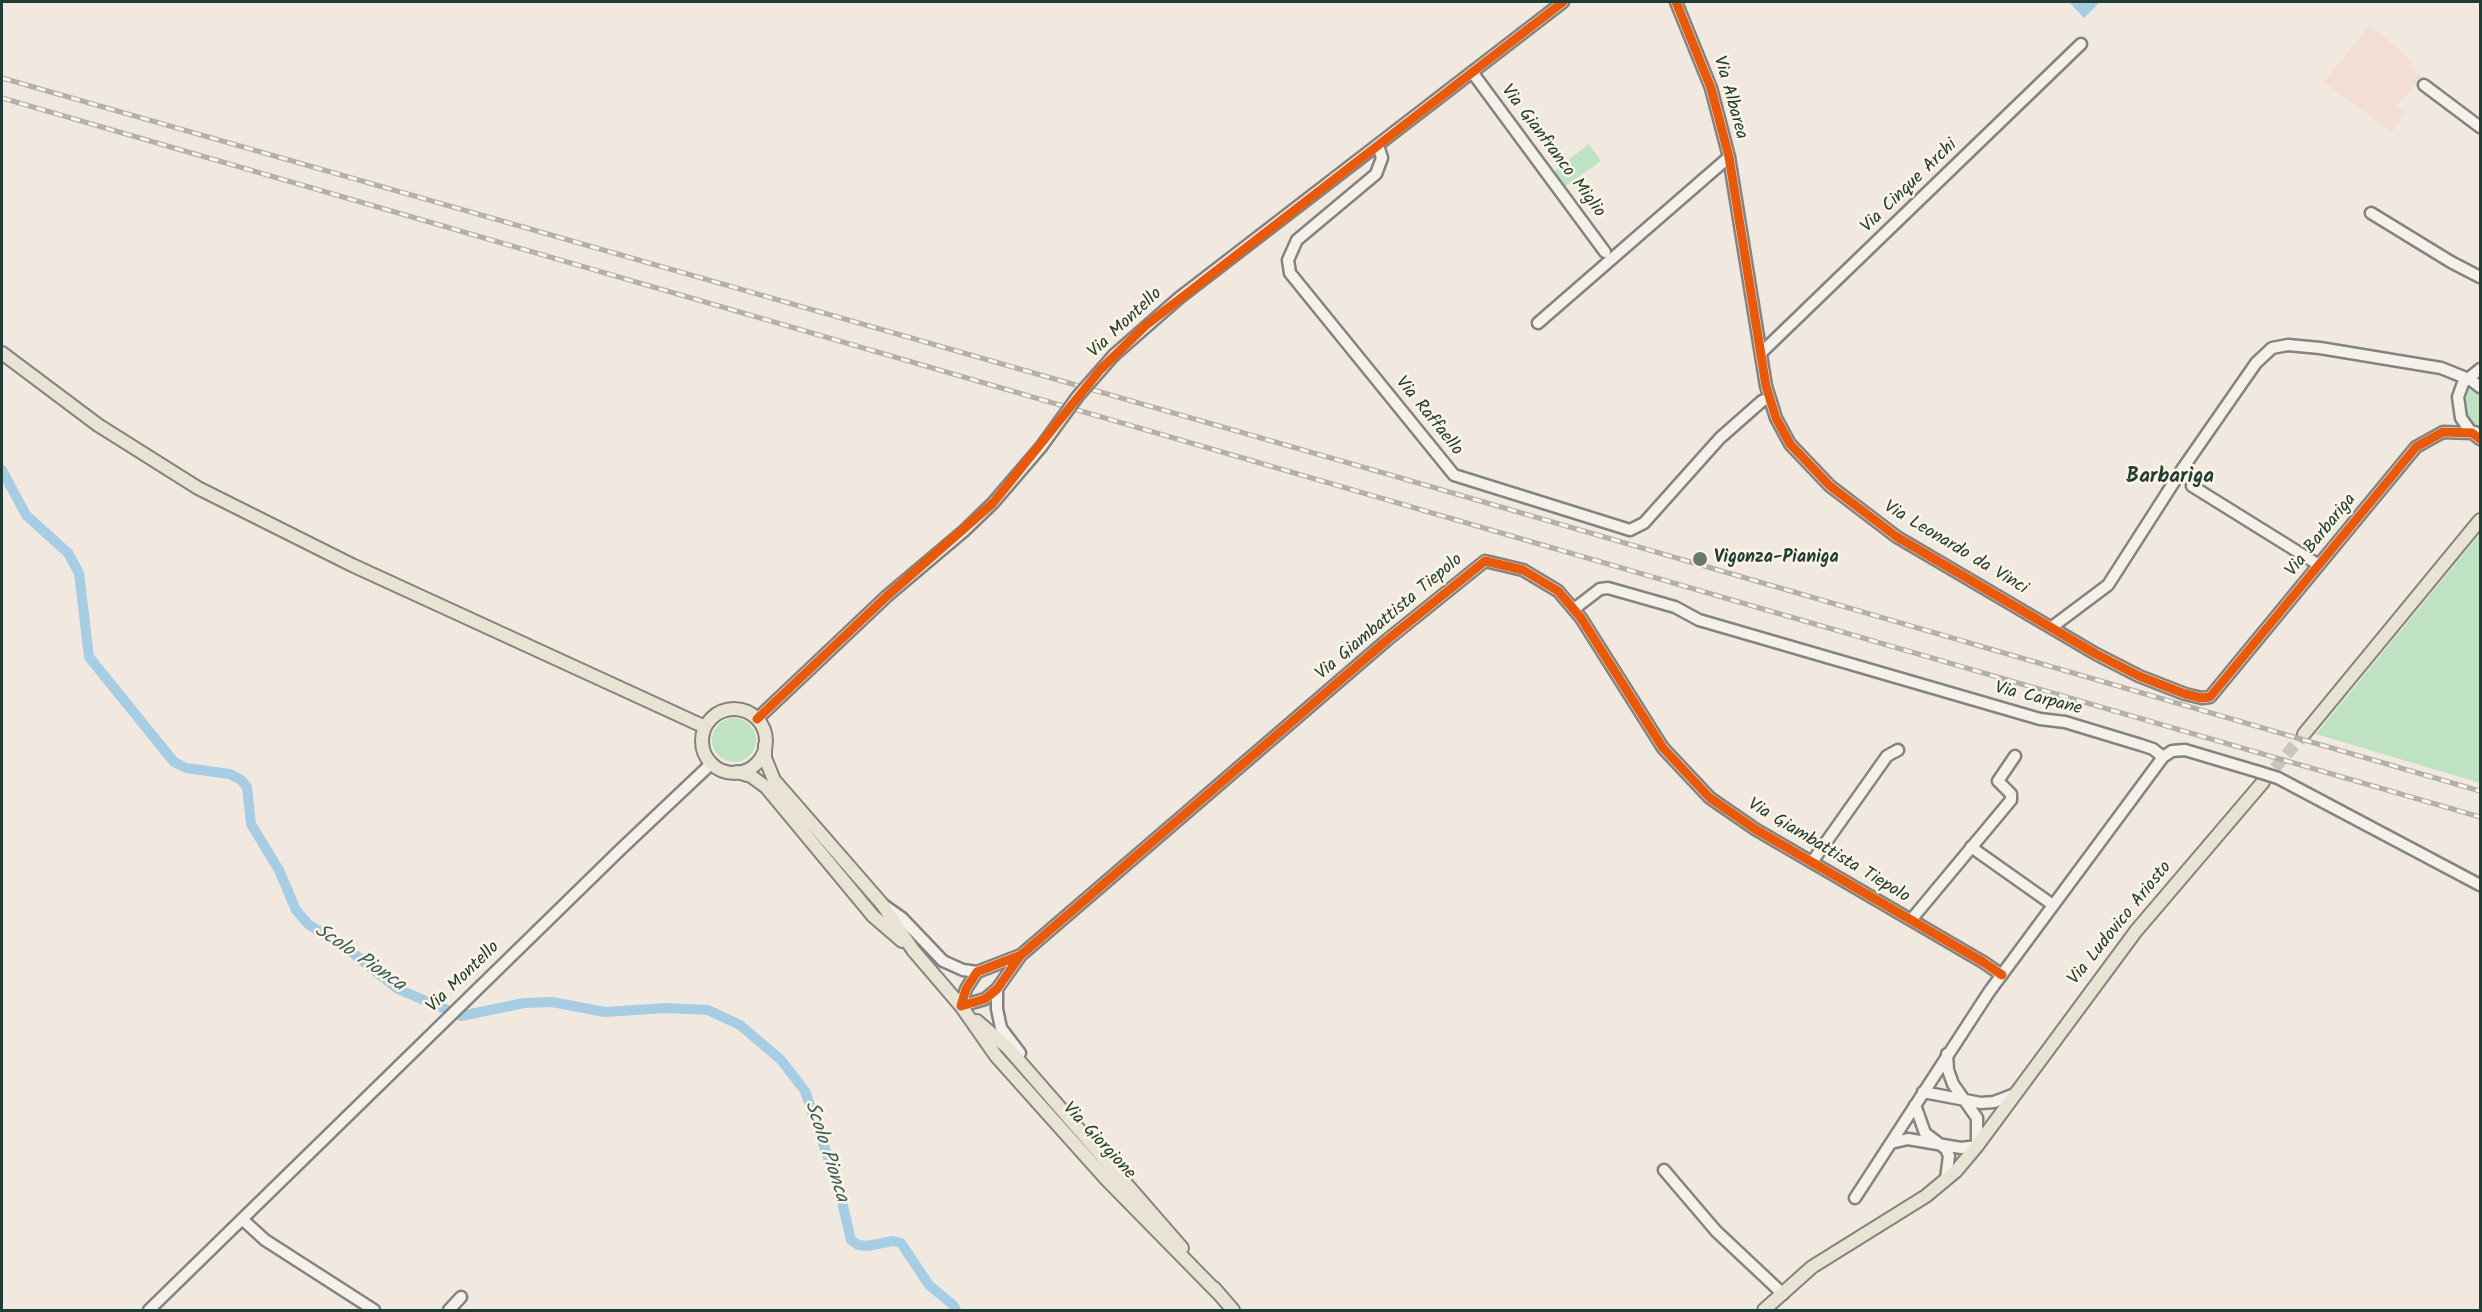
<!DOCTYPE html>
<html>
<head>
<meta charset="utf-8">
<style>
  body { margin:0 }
  #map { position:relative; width:2482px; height:1312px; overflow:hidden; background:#f1e8df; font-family:Kalam,sans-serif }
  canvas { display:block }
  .frame { position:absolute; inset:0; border:3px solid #1f3d34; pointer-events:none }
</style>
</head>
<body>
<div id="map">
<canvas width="2482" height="1312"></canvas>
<div class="frame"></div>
</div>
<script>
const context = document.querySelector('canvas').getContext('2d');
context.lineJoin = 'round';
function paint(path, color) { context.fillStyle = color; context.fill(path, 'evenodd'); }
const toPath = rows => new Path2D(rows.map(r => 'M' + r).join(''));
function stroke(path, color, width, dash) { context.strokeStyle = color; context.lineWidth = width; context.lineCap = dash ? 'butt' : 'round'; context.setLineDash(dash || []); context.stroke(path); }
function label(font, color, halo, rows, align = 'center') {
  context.font = font + ' Kalam,sans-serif'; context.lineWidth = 5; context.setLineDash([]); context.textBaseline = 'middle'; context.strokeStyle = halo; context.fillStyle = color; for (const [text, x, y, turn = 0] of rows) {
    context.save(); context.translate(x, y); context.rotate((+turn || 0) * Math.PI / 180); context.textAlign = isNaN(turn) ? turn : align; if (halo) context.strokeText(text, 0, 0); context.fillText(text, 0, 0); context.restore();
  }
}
paint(toPath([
  [2370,25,2412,61,2410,67,2422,77,2397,106,2405,113,2392,132,2324,82]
]), '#f2ded3');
paint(toPath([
  [1589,144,1601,161,1564,187,1553,172],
  [2473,387,2480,394,2480,424,2478,425,2472,425,2466,416,2464,399,2468,388],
  [2480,534,2480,783,2316,734],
  '712 740a22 22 0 1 1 44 0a22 22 0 1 1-44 0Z'
]), '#bfe2c2');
paint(toPath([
  [2069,2,2097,2,2099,3,2084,18]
]), '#a6cde4');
stroke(toPath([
  [2,470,26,515,68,553,79,573,89,657,174,762,186,768,230,774,241,780,247,787,251,824,279,870,296,910,308,924,354,954,398,989,461,1016,524,1003,552,1002,605,1012,665,1008,708,1010,740,1025,781,1060,805,1091,839,1189,851,1240,858,1245,867,1246,893,1241,901,1243,929,1285,953,1305,956,1310]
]), '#a6cde4', 10);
stroke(toPath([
  [2263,782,2304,734]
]), '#c7c6bd', 12, [12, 6]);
const minor = toPath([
  [1676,2,1711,88,1729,157,1766,386,1776,418,1790,444,1830,486,1897,537,2096,654,2139,676,2185,694,2202,698,2210,697,2416,447,2443,432,2472,433,2480,439],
  [1472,72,1605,252],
  [2424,85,2480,127],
  [1378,145,1382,158,1376,174,1297,240,1288,260,1290,273,1454,475,1630,530,1644,523,1720,438,1762,401,1769,398],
  [2371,213,2451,262,2480,277],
  [1538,323,1729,157],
  [1761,353,2081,44],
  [1114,355,1179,298,1563,2],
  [2475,432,2472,433,2461,418,2458,397,2463,383,2480,369],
  [2192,486,2319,565],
  [1574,609,1600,589,1608,588,1675,607,1699,620,2040,719,2065,722,2141,745,2153,749,2163,757],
  [2052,627,2108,585,2183,468,2256,363,2272,348,2288,345,2320,348,2441,368,2471,380,2480,387],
  [757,719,887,596,964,531,993,503,1041,447],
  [2278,778,2480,885],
  [1971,847,2053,905],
  [1812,862,1887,756,1898,750],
  [885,906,902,918,943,961,963,970,977,972],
  [1911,920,2011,800,2011,794,1998,781,2015,756],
  [1021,955,977,972,966,989,961,1006,985,999,997,989,1021,955,1387,640,1485,561,1523,570,1558,591,1581,618,1663,748,1710,798,1755,829,1983,962,2002,975],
  [997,989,997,1009,1001,1028,1020,1053],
  [1923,1092,1981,1103,1994,1102,2015,1094],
  [1915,1105,1925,1133,1946,1149,1949,1156,1946,1179],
  [1891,1143,1908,1139,1961,1148,1977,1146,1977,1118,1953,1084,1948,1070,1947,1054],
  [1664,1170,1716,1231,1783,1294],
  [1855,1198,1989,992,2163,757,2172,751,2185,750,2259,772],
  [242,1219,265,1240,374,1310],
  [149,1310,621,849,712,763],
  [449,1310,461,1297]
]);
const major = toPath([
  [2,353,98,425,198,488,352,565,705,727],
  '702 741a32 32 0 1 1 64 0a32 32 0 1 1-64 0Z',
  [2304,734,2480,520],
  [765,745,765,758,774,780,882,904,913,950,961,1006,996,1056,1107,1180,1219,1294],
  [737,772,751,776,766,787,873,916,902,941],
  [977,1021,1008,1048,1182,1248],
  [1214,1288,1233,1310],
  [1764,1310,1812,1267,1926,1196,1956,1171,1977,1146,2136,931,2263,782]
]);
stroke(minor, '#83847f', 15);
stroke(major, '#83847f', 16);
stroke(minor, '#f4f0ea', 10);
stroke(major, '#e8e3d3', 12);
const rail = toPath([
  [2,78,1394,476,2480,791],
  [2,98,2480,817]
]);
stroke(rail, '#b0b1ab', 5);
stroke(rail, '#fcf5e5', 3, [9]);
const minorBridge = toPath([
  [1041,447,1078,396,1114,355],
  [2259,772,2278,778]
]);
stroke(minorBridge, '#83847f', 15, []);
stroke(minorBridge, '#f4f0ea', 10);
stroke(toPath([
  [1676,2,1711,88,1729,157,1766,386,1776,418,1790,444,1830,486,1897,537,2096,654,2139,676,2185,694,2202,698,2210,697,2416,447,2443,432,2472,433,2480,439],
  [757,719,887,596,993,503,1100,370,1145,326,1563,2],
  [1021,955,977,972,966,989,961,1006,985,999,997,989,1021,955,1387,640,1485,561,1523,570,1558,591,1581,618,1663,748,1710,798,1755,829,1983,962,2002,975]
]), '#e8590c', 9);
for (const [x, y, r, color] of [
  [1700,559,8,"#687970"]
]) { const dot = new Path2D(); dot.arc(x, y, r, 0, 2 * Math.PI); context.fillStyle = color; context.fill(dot); stroke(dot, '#fcf5e5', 2); }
label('18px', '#1f3d34', '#fcf5e5', [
  ["Via Albarea",1729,98,74],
  ["Via Gianfranco Miglio",1552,152,53],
  ["Via Cinque Archi",1910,187,-44],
  ["Via Montello",1126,324,-43],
  ["Via Raffaello",1428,417,51],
  ["Via Barbariga",2322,536,-51],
  ["Via Leonardo da Vinci",1955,549,31],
  ["Via Giambattista Tiepolo",1390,618,-40],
  ["Via Carpane",2038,700,14],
  ["Via Giambattista Tiepolo",1828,852,31],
  ["Via Ludovico Ariosto",2121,924,-51],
  ["Via Montello",464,978,-44],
  ["Via Giorgione",1098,1142,47]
]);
label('bold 18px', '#1f3d34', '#fcf5e5', [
  ["Vigonza-Pianiga",1714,559]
], 'left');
label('italic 20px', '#395e60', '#fcf5e5', [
  ["Scolo Pionca",359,959,34],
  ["Scolo Pionca",825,1152,72]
]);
label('bold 21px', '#1f3d34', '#fcf5e5', [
  ["Barbariga",2170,478]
]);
</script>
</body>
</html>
